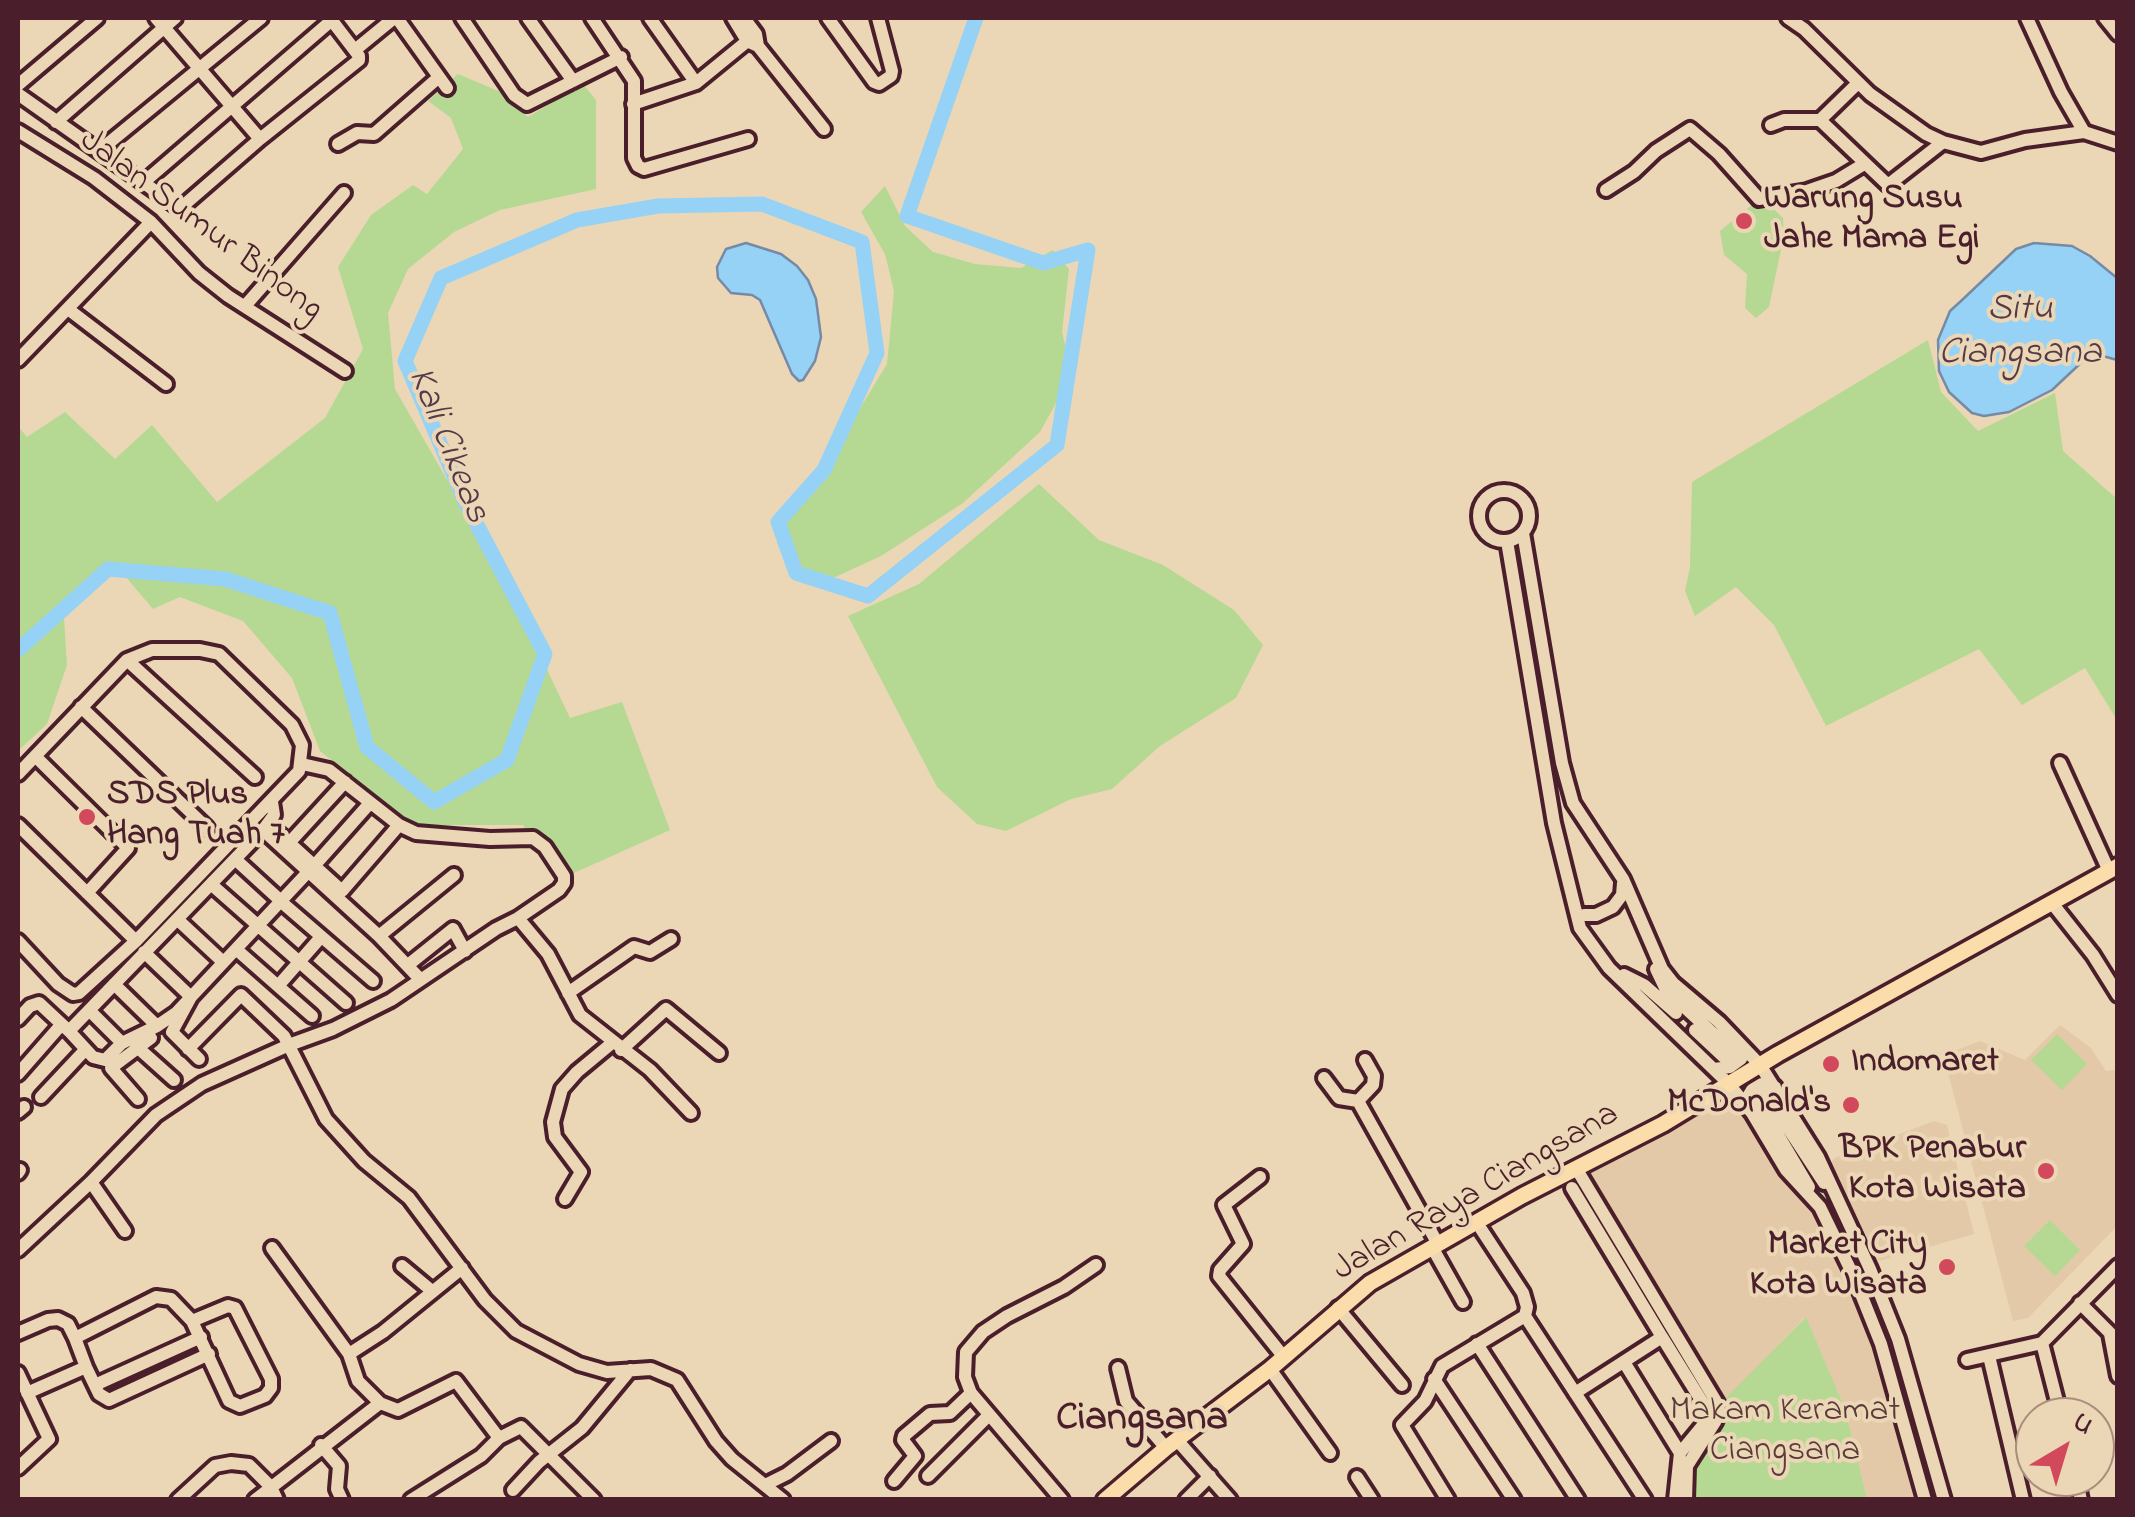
<!DOCTYPE html>
<html>
<head>
<meta charset="utf-8">
<style>
  body { margin:0 }
  #map { position:relative; width:2135px; height:1517px; overflow:hidden; background:#ebd7b5; font-family:"Indie Flower",sans-serif }
  canvas { display:block }
  .frame { position:absolute; inset:0; border:20px solid #4a1f2b; pointer-events:none }
  .north { position:absolute; left:2015px; top:1397px; width:100px; height:100px; box-sizing:border-box; background:#ebd7b5; border:2px solid #ab8d7e; border-radius:50%; rotate:38deg; font-size:28px; font-weight:700; line-height:40px; text-align:center; color:#4a1f2b }
  .north::after { content:''; display:block; margin:auto; width:35px; height:45px; background:#d1495b; clip-path:polygon(50% 0,100% 100%,50% 72%,0 100%) }
</style>
</head>
<body>
<div id="map">
<canvas width="2135" height="1517"></canvas>
<div class="frame"></div>
<div class="north">U</div>
</div>
<script>
const ctx = document.querySelector('canvas').getContext('2d');
ctx.lineJoin = 'round';
function fill(path, color) { ctx.fillStyle = color; ctx.fill(path, 'evenodd'); }
const toPath = rows => new Path2D(rows.map(r => 'M' + r).join(''));
function stroke(path, color, width, dash) { ctx.strokeStyle = color; ctx.lineWidth = width; ctx.lineCap = dash ? 'butt' : 'round'; ctx.setLineDash(dash || []); ctx.stroke(path); }
function drawText(font, color, halo, rows, align = 'center') {
  ctx.font = font + ' "Indie Flower",sans-serif'; ctx.lineWidth = 8; ctx.setLineDash([]); ctx.textBaseline = 'middle'; ctx.strokeStyle = halo; ctx.fillStyle = color; for (const [text, x, y, turn = 0] of rows) {
    ctx.save(); ctx.translate(x, y); ctx.rotate((+turn || 0) * Math.PI / 180); ctx.textAlign = isNaN(turn) ? turn : align; if (halo) ctx.strokeText(text, 0, 0); ctx.fillText(text, 0, 0); ctx.restore();
  }
}
fill(toPath([
  [2060,1025,2091,1048,2106,1071,2114,1070,2117,1073,2117,1226,2028,1318,2013,1321,1946,1065,1947,1054,1980,1041,2025,1060],
  [1730,1102,1739,1105,1783,1177,1814,1211,1831,1241,1865,1322,1893,1408,1917,1499,1867,1499,1845,1409,1805,1317,1724,1402,1584,1173,1698,1110],
  [1934,1121,1947,1125,1974,1234,1879,1261,1830,1163,1835,1158]
]), '#e3c9a7');
fill(toPath([
  [458,74,503,93,528,117,583,84,596,100,596,189,500,210,454,232,408,269,388,313,395,389,505,581,570,718,622,702,670,830,556,881,523,825,413,825,320,751,292,678,243,621,180,597,153,609,113,562,63,601,67,665,47,724,18,751,18,426,27,437,65,412,115,459,152,425,217,502,325,418,363,349,338,267,371,215,413,185,427,194,463,149,451,118,428,101],
  [885,186,905,226,933,252,975,264,1021,268,1053,250,1069,269,1062,332,1072,374,1040,432,963,503,881,556,831,579,788,563,777,543,789,511,837,446,887,364,894,291,885,254,861,212],
  [1759,199,1768,203,1783,218,1784,235,1769,307,1756,318,1745,308,1747,274,1724,255,1720,231],
  [1928,340,1941,392,1978,431,2055,393,2063,451,2117,499,2117,720,2085,668,2022,705,1979,649,1826,726,1774,625,1736,587,1695,616,1685,591,1690,567,1692,482],
  [1039,484,1099,540,1163,565,1234,610,1263,645,1236,698,1160,746,1112,789,1071,799,1006,831,977,824,937,787,848,616,919,584],
  [2057,1034,2087,1064,2062,1090,2031,1060],
  [1812,1176,1835,1205,1869,1278,1893,1342,1939,1499,1930,1499,1904,1399,1862,1282],
  [2050,1220,2080,1250,2055,1276,2024,1246],
  [1806,1317,1845,1409,1867,1499,1677,1499,1715,1409]
]), '#b5d993');
const water = toPath([
  [746,243,781,254,797,266,808,280,816,299,821,337,815,361,803,380,799,381,792,374,760,300,752,295,731,293,718,278,717,267,726,249,746,243],
  [2034,243,2072,246,2090,256,2117,278,2117,360,2103,356,2083,361,2052,390,2009,412,1984,416,1972,413,1949,392,1939,371,1938,340,1950,311,1961,301,2016,249,2034,243]
]);
fill(water, '#95d2f6');
stroke(water, '#778aa5', 2.5);
stroke(toPath([
  [18,650,108,569,225,579,330,613,367,747,434,802,507,760,545,654,466,504,405,361,441,278,577,220,658,206,762,204,862,242,877,353,824,470,778,522,796,573,868,596,1057,445,1088,250,1043,263,907,216,976,18]
]), '#95d2f6', 15);
const minor = toPath([
  [156,18,260,139],
  [397,18,447,88],
  [462,18,514,95,527,104,621,57],
  [528,18,573,81],
  [592,18,634,81,634,158,638,166,644,169,748,139],
  [650,18,696,83],
  [733,18,747,41,758,46,756,34,744,18],
  [828,18,874,82,879,84,891,76,892,71,878,18],
  [1788,18,1804,29,1870,94,1926,134,1943,142,1981,152,2025,140,2084,132],
  [2027,18,2061,92,2084,132,2118,143],
  [2105,18,2118,34],
  [758,46,824,129],
  [355,50,394,18],
  [18,85,97,18],
  [18,94,175,205,184,205,260,139,359,60,359,56,330,18],
  [633,104,696,83,756,34],
  [1820,120,1888,185,1943,142],
  [56,122,175,18],
  [1771,125,1784,120,1820,120,1858,83],
  [18,131,94,178,151,222,199,273,228,296,345,371],
  [338,144,357,133,374,134,439,77],
  [99,151,261,18],
  [143,183,332,20],
  [1606,190,1634,172,1656,151,1690,129,1719,154,1759,199,1807,191,1836,181,1864,164],
  [245,306,344,193],
  [68,309,166,384],
  [18,360,151,222],
  '1479 516a25 25 0 1 1 50 0a25 25 0 1 1-50 0Z',
  [1523,533,1562,763,1573,803,1623,879,1662,969,1673,983,1719,1022,1760,1065,1818,1157,1870,1269,1898,1339,1944,1500],
  [1507,541,1554,823,1580,928,1609,968,1729,1084,1752,1113,1786,1170,1820,1207,1855,1279,1881,1344,1925,1500],
  [127,660,255,777],
  [81,707,207,828],
  [35,756,128,848,87,893],
  [2060,763,2109,871],
  [18,774,127,660,152,650,200,650,219,654,292,725,302,745,299,771,136,941,79,993,73,994,58,984,18,941],
  [18,825,136,941],
  [263,830,379,936,420,979],
  [275,830,342,891,399,825],
  [289,843,345,782],
  [235,859,282,902],
  [314,866,370,803],
  [212,885,346,1003],
  [2052,903,2093,955,2118,995],
  [286,906,373,981],
  [1584,915,1596,915,1613,907,1622,895,1623,883],
  [518,918,548,954,580,1015,650,1070,691,1113],
  [177,919,222,961],
  [379,936,454,875],
  [237,950,312,1016],
  [144,952,191,997,172,1032,199,1059],
  [408,965,453,929,465,951],
  [1656,969,1666,990,1733,1052],
  [1624,975,1644,985,1676,1013],
  [114,984,157,1026],
  [278,986,321,937],
  [568,993,634,947,650,952,671,939],
  [90,1011,122,1043],
  [18,1019,30,1006,39,1003,69,1031,263,830,274,815,272,802],
  [1695,1030,1726,1059],
  [69,1031,93,1057,105,1060,122,1043,157,1026,176,1013,308,872],
  [136,1046,174,1080],
  [188,1049,241,995,284,1036,326,1119,364,1161,409,1198,485,1300,516,1331,579,1364,607,1372,651,1369,677,1380,716,1441,732,1459,783,1500],
  [621,1050,666,1009,719,1053],
  [1365,1060,1374,1076,1373,1085,1358,1101,1438,1244],
  [1714,1069,1730,1067,1741,1059,1744,1048],
  [18,1074,61,1025],
  [1324,1078,1339,1098,1358,1101],
  [1765,1093,1824,1183],
  [41,1097,85,1050],
  [138,1099,111,1068,151,1038],
  [1757,1099,1809,1187],
  [1744,1103,1752,1090,1762,1084,1775,1087],
  [18,1112,24,1107],
  [1576,1168,1717,1403,1719,1413,1715,1422,1687,1466,1686,1500],
  [18,1173,20,1170],
  [1260,1177,1224,1205,1243,1244,1220,1270,1219,1276,1283,1356],
  [91,1182,125,1231],
  [1572,1188,1662,1337],
  [565,1199,581,1172,555,1137,553,1122,562,1089,577,1072,612,1043],
  [1481,1229,1523,1293,1527,1307,1525,1316,1645,1500],
  [1432,1247,1463,1302],
  [272,1248,349,1354,383,1332,462,1268],
  [18,1250,91,1182,156,1115,202,1084,289,1045,333,1029,391,1000,496,929,518,918,559,890,564,883,564,876,545,847,533,838,490,839,416,833,399,825,329,770,302,764],
  [402,1266,432,1291],
  [2080,1303,2118,1341],
  [1338,1308,1402,1385],
  [18,1333,48,1320,58,1319,68,1324,75,1338,156,1297,171,1299,192,1321,229,1401,240,1406,265,1396,271,1388,271,1379,235,1308,228,1306,192,1321],
  [2110,1334,2118,1376],
  [75,1338,86,1367],
  [2042,1343,2061,1417],
  [1477,1344,1578,1500],
  [349,1354,358,1381,380,1403,398,1410,456,1381,499,1438,521,1427,594,1500],
  [1989,1356,2023,1500],
  [1967,1360,2042,1343,2118,1266],
  [1624,1362,1680,1453],
  [1118,1368,1126,1401,1166,1448],
  [1270,1369,1330,1453],
  [18,1373,49,1439,18,1468],
  [1434,1379,1514,1500],
  [95,1385,201,1337],
  [27,1393,86,1367,99,1394,109,1400,209,1354],
  [971,1393,965,1377,966,1352,983,1332,1007,1316,1064,1287,1096,1265],
  [1575,1393,1662,1337,1709,1413,1708,1419,1680,1453,1675,1500],
  [1177,1440,1230,1500],
  [321,1445,339,1466,337,1489,342,1500],
  [928,1476,988,1416],
  [1357,1477,1372,1500],
  [2076,1477,2081,1500],
  [894,1481,915,1456,903,1440,904,1436,930,1414,950,1413,971,1393,1062,1500],
  [767,1484,787,1474,831,1441],
  [513,1490,539,1462,582,1428,630,1370],
  [178,1500,215,1466,231,1463,249,1465,271,1487,277,1500],
  [255,1500,380,1403],
  [411,1500,481,1456,499,1438],
  [1186,1500,1210,1476],
  [1448,1500,1402,1425,1425,1401,1442,1366,1525,1316]
]);
const major = toPath([
  [1105,1500,1166,1448,1270,1369,1370,1283,1522,1196,1663,1124,1778,1054,2118,866]
]);
stroke(minor, '#4a1f2b', 20);
stroke(major, '#4a1f2b', 22);
stroke(minor, '#ebd7b5', 12);
stroke(major, '#faddab', 15);
for (const [x, y, r, color] of [
  [1744,221,10,"#d1495b"],
  [87,817,10,"#d1495b"],
  [1831,1064,10,"#d1495b"],
  [1851,1105,10,"#d1495b"],
  [2046,1171,10,"#d1495b"],
  [1947,1267,10,"#d1495b"]
]) { const dot = new Path2D(); dot.arc(x, y, r, 0, 2 * Math.PI); ctx.fillStyle = color; ctx.fill(dot); stroke(dot, '#ebd7b5', 4); }
drawText('bold 35px', '#4a1f2b', '#ebd7b5', [
  ["Warung Susu",1764,201],
  ["Jahe Mama Egi",1764,241],
  ["SDS Plus",107,797],
  ["Hang Tuah 7",107,837],
  ["Indomaret",1851,1064],
  ["McDonald's",1831,1105,"right"],
  ["BPK Penabur",2026,1151,"right"],
  ["Kota Wisata",2026,1191,"right"],
  ["Market City",1927,1247,"right"],
  ["Kota Wisata",1927,1287,"right"]
], 'left');
drawText('35px', '#4a1f2b', '#ebd7b5', [
  ["Jalan Sumur Binong",200,227,37],
  ["Jalan Raya Ciangsana",1477,1194,-30]
]);
drawText('35px', '#5a3b3b', '#ebd7b5', [
  ["Makam Keramat",1785,1413],
  ["Ciangsana",1785,1453]
]);
drawText('italic 38px', '#553a49', '#ebd7b5', [
  ["Situ",2020,312],
  ["Ciangsana",2020,356],
  ["Kali Cikeas",446,446,68]
]);
drawText('bold 40px', '#4a1f2b', '#ebd7b5', [
  ["Ciangsana",1142,1421]
]);
</script>
</body>
</html>
